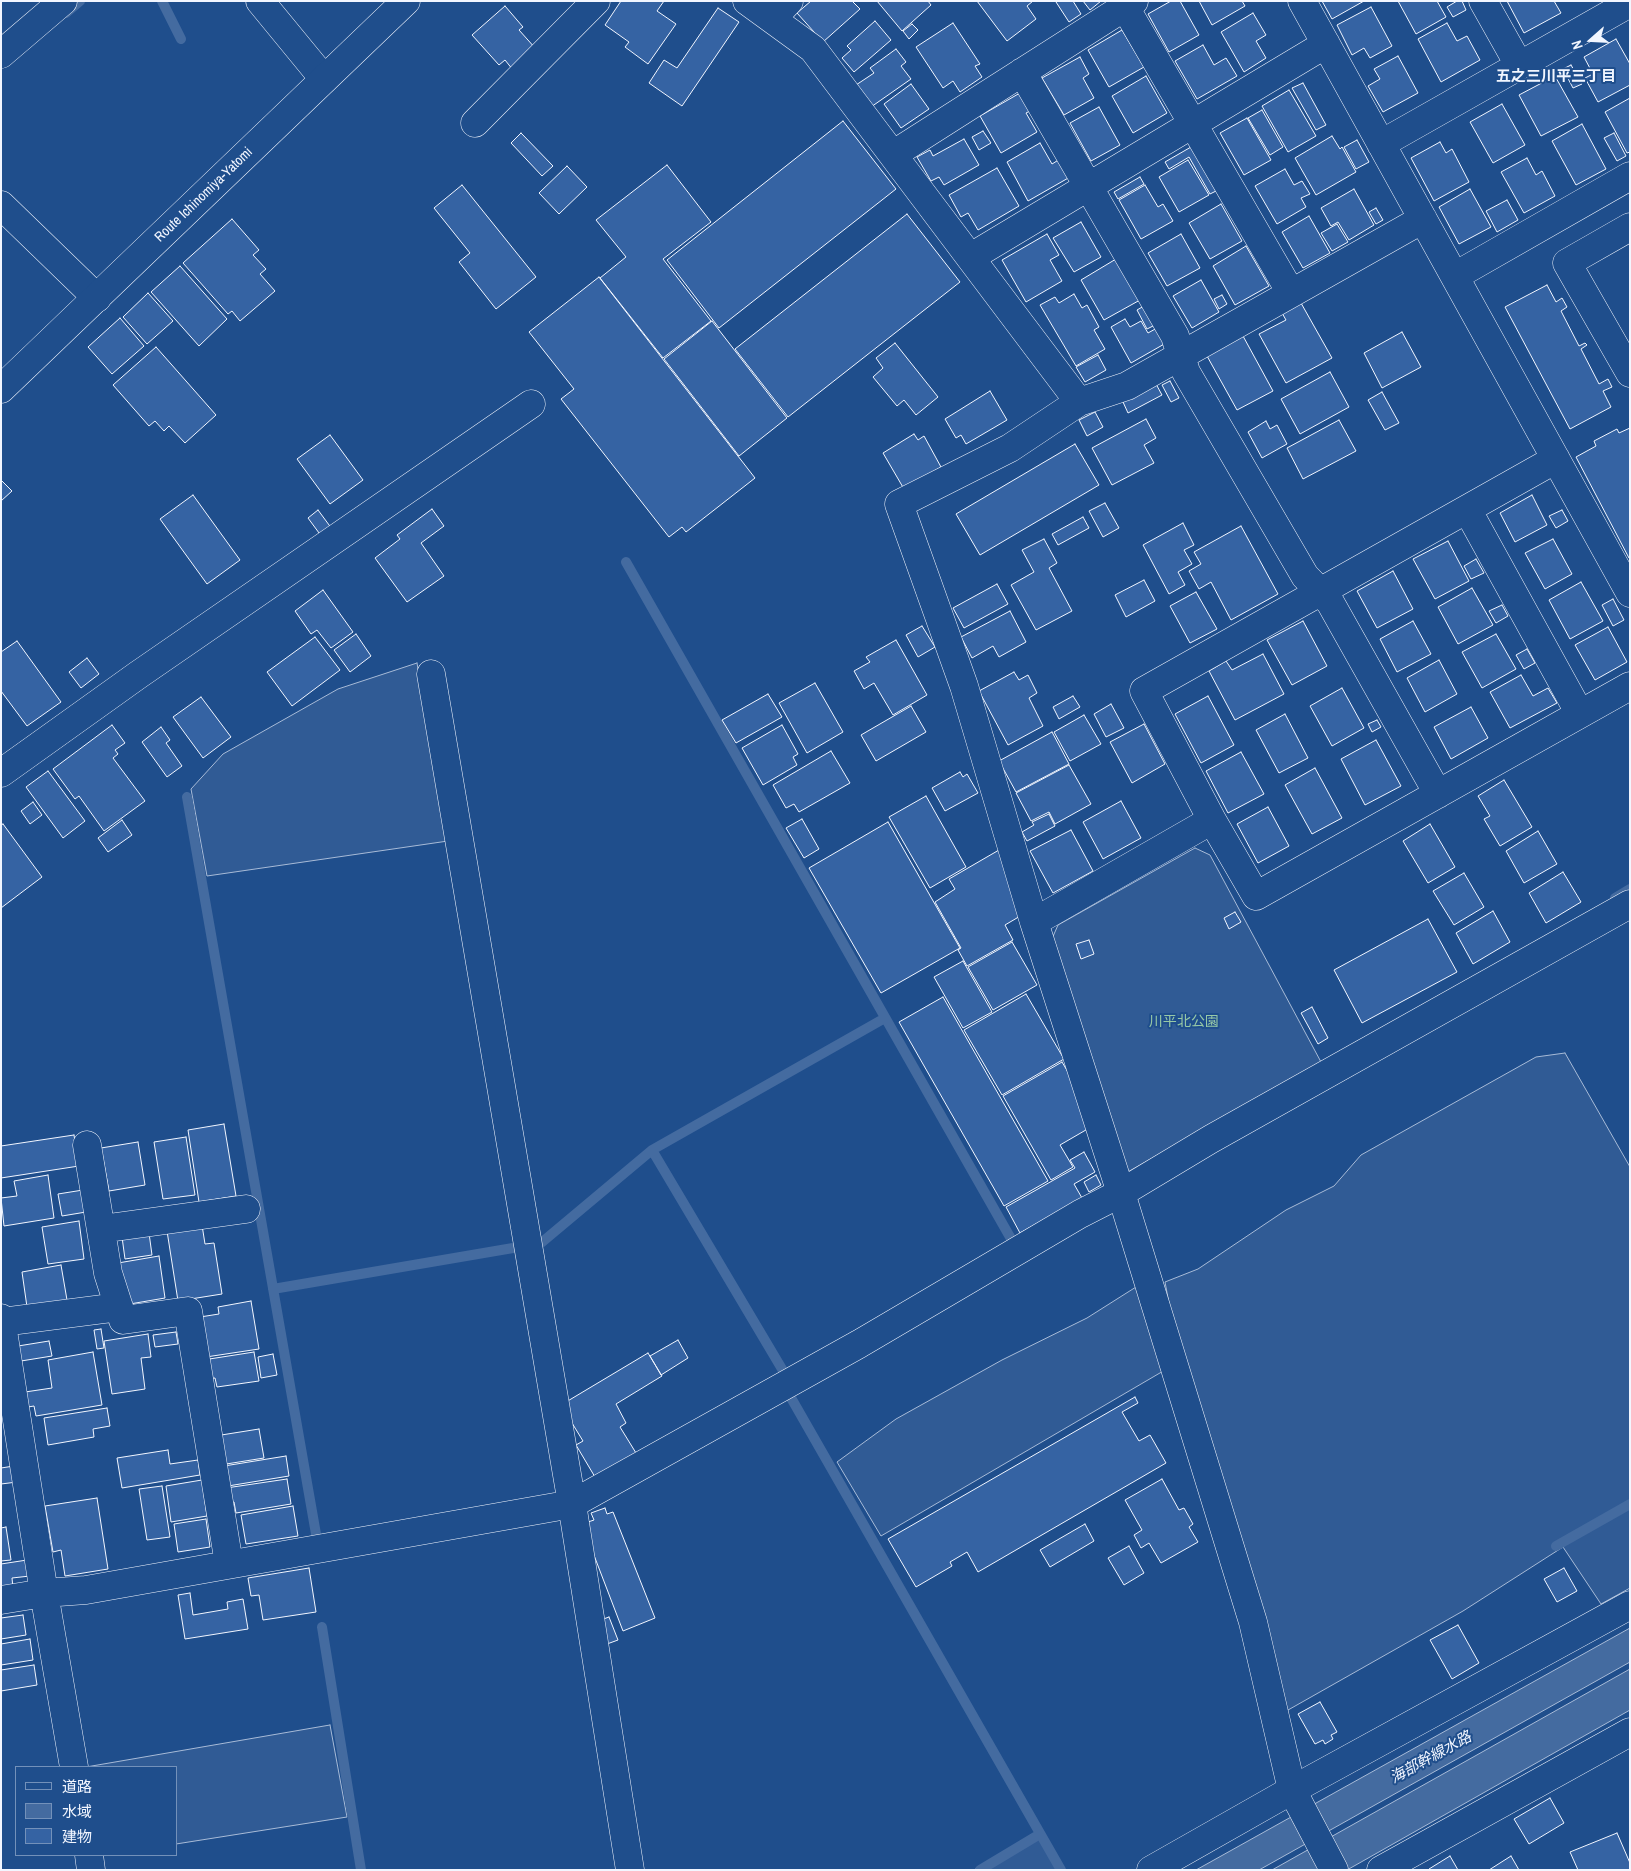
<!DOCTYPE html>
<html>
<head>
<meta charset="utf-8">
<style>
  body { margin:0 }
  #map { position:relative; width:1631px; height:1871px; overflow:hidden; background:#1f4e8c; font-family:"Archivo Narrow","Noto Sans JP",sans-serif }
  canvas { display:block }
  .frame { position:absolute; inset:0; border:2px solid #f2f6ff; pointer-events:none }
  .legend { position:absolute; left:15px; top:1766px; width:162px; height:90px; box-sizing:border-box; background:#1f4e8c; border:1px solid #7391ba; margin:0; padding:6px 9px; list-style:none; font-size:15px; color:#f2f6ff }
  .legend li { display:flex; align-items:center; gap:10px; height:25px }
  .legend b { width:25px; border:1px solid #7391ba }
  .north { position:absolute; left:1566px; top:15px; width:50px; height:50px; -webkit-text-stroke:4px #1f4e8c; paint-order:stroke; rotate:251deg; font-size:14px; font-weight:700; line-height:20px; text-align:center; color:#f2f6ff }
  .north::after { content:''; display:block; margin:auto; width:18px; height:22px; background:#f2f6ff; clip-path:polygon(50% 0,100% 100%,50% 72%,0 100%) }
</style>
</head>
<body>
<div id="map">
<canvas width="1631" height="1871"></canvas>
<div class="frame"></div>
<ul class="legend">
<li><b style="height:6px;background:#1f4e8c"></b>道路</li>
<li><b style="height:14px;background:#446ba0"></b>水域</li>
<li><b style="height:14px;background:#3563a3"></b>建物</li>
</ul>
<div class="north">N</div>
</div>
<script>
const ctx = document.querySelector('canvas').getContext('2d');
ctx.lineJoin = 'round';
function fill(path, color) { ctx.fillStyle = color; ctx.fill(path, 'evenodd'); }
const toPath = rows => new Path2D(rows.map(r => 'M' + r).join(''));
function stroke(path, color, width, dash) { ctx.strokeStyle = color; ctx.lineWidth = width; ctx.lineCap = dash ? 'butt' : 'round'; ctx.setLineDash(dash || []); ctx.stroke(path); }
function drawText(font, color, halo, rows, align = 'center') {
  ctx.font = font + ' "Archivo Narrow","Noto Sans JP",sans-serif'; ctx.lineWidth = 4; ctx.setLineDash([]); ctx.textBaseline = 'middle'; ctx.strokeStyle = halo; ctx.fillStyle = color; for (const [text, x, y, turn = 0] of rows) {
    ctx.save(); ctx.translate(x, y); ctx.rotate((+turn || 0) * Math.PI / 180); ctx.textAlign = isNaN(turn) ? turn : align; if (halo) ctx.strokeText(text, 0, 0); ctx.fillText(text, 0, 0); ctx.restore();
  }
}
const built = toPath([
  [417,663,448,841,207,876,191,789,223,754,338,689,417,663],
  [1195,848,1210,855,1321,1062,1126,1173,1051,941,1058,925,1195,848],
  [1565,1053,1630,1167,1630,1588,1601,1604,1563,1547,1463,1611,1281,1714,1176,1341,1165,1282,1198,1269,1286,1210,1334,1186,1361,1155,1536,1057,1565,1053],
  [1136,1287,1165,1370,881,1536,837,1462,896,1419,1002,1360,1087,1318,1136,1287],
  [330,1725,347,1817,176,1844,176,1767,86,1767,330,1725],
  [1040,1830,1065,1870,974,1870,1040,1830]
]);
fill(built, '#305b95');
stroke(built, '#a8bbd7', 1);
const water = toPath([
  [1630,1628,1630,1662,1259,1870,1196,1870,1630,1628],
  [1630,1669,1630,1710,1347,1870,1272,1870,1630,1669]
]);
fill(water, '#446ba0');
stroke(water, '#a8bbd7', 1);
stroke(toPath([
  [162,1,181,39],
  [66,13,80,1],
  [626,562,1010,1237],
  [187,797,316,1534],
  [1615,898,1630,889],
  [652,1150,782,1369],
  [541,1243,652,1150,885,1018],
  [273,1289,513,1248],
  [790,1396,1061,1870],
  [1556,1546,1630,1504],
  [322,1627,361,1870],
  [980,1870,1040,1834]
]), '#446ba0', 10);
const building = toPath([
  [621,1,664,1,657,11,676,24,648,64,625,47,629,42,605,25,621,1],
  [811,1,852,1,860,9,823,42,797,13,811,1],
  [877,1,928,1,931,5,902,31,877,1],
  [977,1,1033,1,1027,6,1036,19,1007,41,977,1],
  [1058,1,1073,1,1081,14,1069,22,1056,2,1058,1],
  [1083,1,1101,1,1090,10,1083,1],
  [1171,1,1180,1,1199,35,1169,52,1148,14,1171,1],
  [1199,1,1242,1,1245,6,1212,25,1199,1],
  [1322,1,1364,1,1332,19,1322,1],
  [1398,1,1437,1,1446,17,1416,34,1398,1],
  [1457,1,1462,1,1466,10,1453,17,1447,7,1457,1],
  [1507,1,1554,1,1561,13,1524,33,1507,1],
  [505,6,523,27,519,30,536,49,513,70,505,60,499,65,472,35,505,6],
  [1371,7,1392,46,1370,58,1364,48,1352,55,1337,25,1371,7],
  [718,8,739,22,682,106,649,83,664,60,677,68,718,8],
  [1253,13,1266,35,1256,41,1266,58,1244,72,1221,32,1253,13],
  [875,21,891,40,854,72,842,58,851,50,847,46,875,21],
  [953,23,980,64,975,66,982,77,960,92,953,81,943,88,916,47,953,23],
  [1447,23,1457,41,1467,36,1480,60,1441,82,1418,39,1447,23],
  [912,24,918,30,909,39,903,31,912,24],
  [1122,30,1144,67,1109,87,1088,50,1122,30],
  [1616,39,1630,64,1630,85,1598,102,1585,78,1593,74,1584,57,1616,39],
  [1203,45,1214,65,1226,58,1237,76,1197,99,1175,61,1203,45],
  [896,49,906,62,901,66,911,79,871,107,856,85,874,73,870,68,896,49],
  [1398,56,1418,93,1383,112,1368,86,1380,79,1374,69,1398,56],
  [1080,57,1089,74,1083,78,1094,98,1064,115,1042,78,1080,57],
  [1571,65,1582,84,1573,88,1563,69,1571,65],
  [1146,76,1167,113,1133,133,1112,96,1146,76],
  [1555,76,1578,117,1541,136,1519,95,1555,76],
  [1303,83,1326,125,1316,130,1292,88,1303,83],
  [911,84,929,109,901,128,884,104,911,84],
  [1289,90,1316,136,1288,152,1262,106,1289,90],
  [1020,93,1030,111,1026,113,1037,132,1001,153,980,116,1020,93],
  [1630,98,1630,152,1627,153,1605,112,1630,98],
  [1502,104,1525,145,1493,163,1470,122,1502,104],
  [1099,107,1120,145,1091,161,1070,123,1099,107],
  [1262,110,1283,147,1270,155,1248,118,1262,110],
  [1247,118,1271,160,1244,175,1220,133,1247,118],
  [843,121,896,189,719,328,667,260,843,121],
  [1582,124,1606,169,1576,185,1552,141,1582,124],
  [983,131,991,143,979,150,972,137,983,131],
  [521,133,553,166,542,176,511,143,521,133],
  [1614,133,1626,156,1617,161,1604,138,1614,133],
  [1332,136,1340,149,1342,147,1356,172,1316,195,1295,158,1332,136],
  [964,139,979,165,944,185,939,177,931,181,917,157,930,150,933,156,964,139],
  [1357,140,1369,162,1356,169,1344,147,1357,140],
  [1440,142,1446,153,1452,149,1469,182,1434,201,1411,158,1440,142],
  [1040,143,1052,164,1060,159,1070,177,1028,201,1007,162,1040,143],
  [1191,147,1216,191,1210,194,1189,157,1169,169,1165,162,1191,147],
  [1527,158,1536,175,1542,171,1555,196,1524,213,1501,172,1527,158],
  [1188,160,1209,195,1179,212,1159,177,1188,160],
  [667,165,711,222,663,259,711,321,663,358,600,278,626,257,596,220,667,165],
  [567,166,587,187,559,214,539,193,567,166],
  [997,168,1019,206,978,230,968,213,961,217,949,195,997,168],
  [1285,169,1294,185,1302,181,1310,194,1301,198,1306,207,1277,224,1255,186,1285,169],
  [1140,177,1144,184,1118,199,1114,192,1140,177],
  [462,185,536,277,496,309,459,262,470,253,434,208,462,185],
  [1145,185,1158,207,1163,204,1173,221,1141,239,1119,200,1145,185],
  [1354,189,1374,225,1349,240,1338,222,1331,226,1321,208,1354,189],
  [1470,189,1491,227,1459,244,1439,207,1470,189],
  [1507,200,1518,220,1497,232,1486,211,1507,200],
  [1221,204,1242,241,1210,259,1189,223,1221,204],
  [1376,208,1383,220,1376,224,1369,212,1376,208],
  [907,214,960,282,788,417,735,349,907,214],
  [1309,216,1330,253,1303,268,1282,232,1309,216],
  [232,219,259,250,253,255,266,269,260,274,275,291,240,321,232,311,228,314,183,263,232,219],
  [1081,222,1101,257,1074,272,1053,238,1081,222],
  [1337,224,1348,242,1332,251,1321,233,1337,224],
  [1047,234,1059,255,1050,260,1062,281,1026,302,1002,260,1047,234],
  [1181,234,1200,268,1167,286,1148,253,1181,234],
  [1246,246,1269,286,1235,305,1213,266,1246,246],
  [1116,259,1140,300,1104,320,1081,280,1116,259],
  [180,266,227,319,199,346,151,292,180,266],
  [599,277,755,478,686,532,682,527,669,537,561,399,574,389,529,332,599,277],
  [1201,280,1219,312,1192,328,1173,296,1201,280],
  [1547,285,1556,302,1562,298,1567,307,1561,311,1579,346,1585,343,1587,345,1581,349,1599,384,1608,379,1612,387,1603,391,1611,407,1570,429,1505,307,1547,285],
  [148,293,173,321,147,344,123,317,148,293],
  [1074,294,1082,308,1087,305,1099,327,1094,330,1105,349,1076,366,1040,305,1055,297,1059,303,1074,294],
  [1222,295,1227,304,1219,309,1214,299,1222,295],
  [1301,303,1332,358,1286,383,1259,334,1286,320,1282,313,1301,303],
  [1144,306,1155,325,1147,329,1137,310,1144,306],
  [120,318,144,346,112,374,88,347,120,318],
  [1125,319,1130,327,1141,321,1148,333,1157,328,1166,343,1131,363,1111,327,1125,319],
  [712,321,787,418,739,456,664,359,712,321],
  [1402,332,1421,367,1382,388,1364,353,1402,332],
  [1243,336,1273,391,1237,410,1207,356,1243,336],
  [895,343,938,397,916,415,904,400,897,406,873,377,883,368,876,358,895,343],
  [156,347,216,415,185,443,169,426,164,431,155,421,149,426,113,385,156,347],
  [1098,355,1106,370,1085,382,1076,367,1098,355],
  [1330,372,1349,407,1300,434,1281,399,1330,372],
  [1170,381,1179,398,1171,402,1162,385,1170,381],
  [1156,384,1162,395,1128,413,1123,402,1156,384],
  [990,391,1007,420,966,444,961,435,956,438,945,419,990,391],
  [1382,392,1399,423,1385,430,1368,400,1382,392],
  [1095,412,1103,427,1087,436,1079,420,1095,412],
  [1146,419,1156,438,1144,445,1154,463,1112,485,1092,448,1146,419],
  [1339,420,1356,451,1303,479,1287,448,1339,420],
  [1266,421,1270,429,1277,425,1287,444,1262,458,1248,432,1266,421],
  [1630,428,1630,557,1629,558,1576,457,1596,446,1594,441,1617,429,1619,433,1630,428],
  [914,434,918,440,924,436,941,467,904,489,883,453,914,434],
  [330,435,363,480,330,504,297,459,330,435],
  [1075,444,1099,485,980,555,956,514,1075,444],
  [1,480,12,491,1,501,1,480],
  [193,495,240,560,207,584,160,519,193,495],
  [1532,495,1547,525,1515,542,1500,513,1532,495],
  [1105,503,1119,528,1103,537,1089,511,1105,503],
  [432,509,444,526,421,543,444,576,407,602,375,558,400,539,397,535,432,509],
  [318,510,332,529,322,537,308,518,318,510],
  [1562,510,1568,521,1556,528,1549,516,1562,510],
  [1083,517,1089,528,1058,545,1052,534,1083,517],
  [1183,523,1194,545,1184,550,1192,564,1178,572,1185,585,1169,594,1143,545,1183,523],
  [1241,526,1278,594,1231,620,1211,582,1199,589,1189,571,1201,564,1194,552,1241,526],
  [1044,539,1057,563,1049,568,1072,611,1036,630,1011,585,1034,572,1022,550,1044,539],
  [1553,539,1572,574,1545,589,1525,553,1553,539],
  [1448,541,1469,581,1435,599,1413,559,1448,541],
  [1476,559,1484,573,1471,579,1464,566,1476,559],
  [1393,571,1413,609,1377,628,1357,591,1393,571],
  [1144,580,1155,601,1126,617,1115,595,1144,580],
  [1581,582,1603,621,1570,639,1549,600,1581,582],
  [997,584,1008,604,964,628,953,608,997,584],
  [1472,588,1493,625,1458,644,1438,607,1472,588],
  [323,590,353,632,331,648,317,630,311,634,295,611,323,590],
  [1196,592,1217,629,1190,643,1170,606,1196,592],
  [1613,599,1624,620,1613,626,1602,605,1613,599],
  [1502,605,1508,616,1496,623,1489,611,1502,605],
  [1010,611,1026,642,999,657,993,646,972,658,961,637,1010,611],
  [1303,621,1327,666,1292,685,1267,640,1303,621],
  [1413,621,1431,654,1397,672,1380,639,1413,621],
  [922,626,935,647,918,657,906,635,922,626],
  [1608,627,1627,662,1595,680,1575,645,1608,627],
  [356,634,371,656,350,672,334,650,356,634],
  [1496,634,1516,669,1482,688,1462,652,1496,634],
  [315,637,340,670,292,706,267,672,315,637],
  [896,640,927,695,893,715,874,683,864,689,854,671,870,662,866,657,896,640],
  [17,641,61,702,27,726,1,691,1,652,17,641],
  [1527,649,1535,663,1524,669,1516,655,1527,649],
  [1263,654,1284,694,1235,720,1209,671,1226,661,1232,670,1263,654],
  [87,658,99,674,81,688,69,672,87,658],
  [1439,660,1457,694,1425,712,1407,678,1439,660],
  [1014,672,1019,680,1028,675,1037,693,1029,698,1043,726,1008,745,979,691,1014,672],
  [1521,675,1533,696,1548,688,1557,703,1510,728,1490,692,1521,675],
  [815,683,843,732,807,753,779,703,815,683],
  [1342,688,1364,728,1332,746,1310,706,1342,688],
  [768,694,782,717,736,743,722,720,768,694],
  [1073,696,1080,707,1059,719,1053,707,1073,696],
  [1208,696,1234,745,1201,763,1175,714,1208,696],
  [201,697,231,737,203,758,173,717,201,697],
  [1111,704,1124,728,1106,737,1094,714,1111,704],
  [911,706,926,732,876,761,861,735,911,706],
  [1471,707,1488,738,1451,759,1434,727,1471,707],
  [1285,714,1308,758,1279,773,1256,730,1285,714],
  [1084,715,1101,744,1070,761,1054,732,1084,715],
  [1377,720,1381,727,1372,732,1368,724,1377,720],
  [1144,724,1165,764,1132,783,1110,742,1144,724],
  [112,725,125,743,115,750,118,754,113,758,145,801,104,831,79,796,75,799,53,769,112,725],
  [782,725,798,754,793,757,797,765,763,785,742,748,782,725],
  [161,727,170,740,166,743,182,766,167,777,142,742,161,727],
  [1052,732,1069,764,1016,792,999,761,1052,732],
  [1376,740,1401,786,1365,805,1341,759,1376,740],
  [831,751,850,783,799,812,794,804,786,808,773,785,831,751],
  [1241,752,1264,794,1228,813,1206,771,1241,752],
  [1069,765,1091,804,1055,824,1049,812,1031,821,1016,793,1069,765],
  [1315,768,1342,818,1312,834,1285,785,1315,768],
  [48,771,85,821,63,838,26,787,48,771],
  [960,772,963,777,967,774,978,793,945,811,932,788,960,772],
  [1504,780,1532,827,1500,846,1484,819,1490,816,1478,796,1504,780],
  [926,796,966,867,930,888,889,817,926,796],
  [1121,801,1141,838,1103,859,1083,822,1121,801],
  [33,802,42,815,30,824,21,811,33,802],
  [1268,807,1289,846,1258,863,1237,824,1268,807],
  [1049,814,1055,826,1027,841,1022,832,1034,825,1032,822,1049,814],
  [802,819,819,849,804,858,786,828,802,819],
  [122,820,132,835,108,852,98,838,122,820],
  [888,822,960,948,881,993,809,868,888,822],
  [3,824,42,877,1,908,1,825,3,824],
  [1430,824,1455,867,1428,883,1403,841,1430,824],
  [1071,830,1093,871,1053,893,1030,851,1071,830],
  [1538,831,1557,864,1524,883,1506,851,1538,831],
  [999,850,1022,915,1005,925,1013,940,967,966,958,950,961,948,935,902,955,889,949,879,999,850],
  [1563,872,1581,902,1546,923,1529,893,1563,872],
  [1464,873,1484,907,1454,925,1433,891,1464,873],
  [1493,911,1510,942,1473,964,1456,933,1493,911],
  [1235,912,1241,922,1229,929,1224,918,1235,912],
  [1428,919,1457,972,1362,1023,1334,970,1428,919],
  [1089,940,1094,954,1081,959,1076,944,1089,940],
  [1012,942,1037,985,993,1010,968,967,1012,942],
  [963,961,992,1012,963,1028,934,977,963,961],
  [1026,994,1064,1059,1002,1095,964,1030,1026,994],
  [943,997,1048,1181,1004,1206,899,1022,943,997],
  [1312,1007,1328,1038,1318,1044,1301,1013,1312,1007],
  [1062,1062,1081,1094,1091,1127,1060,1145,1073,1167,1051,1180,1003,1096,1062,1062],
  [224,1124,236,1196,199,1202,188,1130,224,1124],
  [74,1135,79,1166,1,1178,1,1146,74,1135],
  [186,1137,195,1195,163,1199,154,1142,186,1137],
  [138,1142,145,1185,109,1191,101,1148,138,1142],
  [1084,1152,1095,1172,1074,1184,1082,1198,1020,1233,1006,1207,1075,1168,1070,1160,1084,1152],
  [48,1175,54,1218,4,1226,1,1198,17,1196,14,1181,48,1175],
  [1096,1175,1101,1185,1089,1192,1084,1182,1096,1175],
  [83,1190,86,1212,62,1216,58,1194,83,1190],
  [79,1221,84,1259,48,1264,42,1227,79,1221],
  [202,1225,205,1244,214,1243,222,1294,178,1301,167,1231,202,1225],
  [149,1233,152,1255,125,1259,122,1237,149,1233],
  [159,1256,165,1298,124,1305,118,1263,159,1256],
  [61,1265,67,1300,27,1307,22,1272,61,1265],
  [251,1301,259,1349,206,1357,200,1317,219,1314,218,1307,251,1301],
  [101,1329,104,1348,97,1349,94,1330,101,1329],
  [176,1332,178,1344,155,1347,153,1335,176,1332],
  [148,1334,151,1357,141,1358,145,1389,112,1394,104,1341,148,1334],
  [678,1340,688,1358,661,1375,650,1356,678,1340],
  [49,1341,52,1356,21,1361,18,1346,49,1341],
  [93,1352,102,1405,36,1416,34,1406,28,1407,25,1392,52,1388,48,1360,93,1352],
  [254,1352,259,1381,217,1387,215,1378,206,1379,203,1360,254,1352],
  [648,1353,662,1376,616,1404,626,1423,620,1427,636,1453,595,1477,576,1445,583,1441,561,1405,648,1353],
  [273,1354,277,1375,261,1378,258,1357,273,1354],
  [1135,1397,1138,1403,1122,1412,1139,1441,1150,1435,1166,1463,978,1572,967,1552,950,1562,952,1566,916,1587,888,1539,1135,1397],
  [107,1408,110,1426,93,1429,94,1437,48,1445,44,1418,107,1408],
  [259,1429,264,1458,220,1465,215,1436,259,1429],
  [168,1450,170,1464,198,1460,200,1475,122,1488,117,1458,168,1450],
  [286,1456,289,1476,228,1486,224,1466,286,1456],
  [14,1466,17,1482,1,1484,1,1468,14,1466],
  [287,1479,291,1504,236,1513,234,1502,229,1503,226,1488,287,1479],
  [1162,1479,1179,1510,1184,1508,1193,1524,1189,1527,1198,1542,1161,1563,1149,1543,1141,1548,1134,1535,1142,1530,1125,1500,1162,1479],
  [202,1480,207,1516,171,1522,166,1486,202,1480],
  [162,1486,170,1537,147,1540,139,1489,162,1486],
  [97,1498,108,1569,65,1576,61,1550,53,1552,45,1506,97,1498],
  [293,1506,298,1536,246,1544,241,1515,293,1506],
  [605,1508,607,1514,613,1512,655,1618,623,1631,582,1524,594,1520,591,1513,605,1508],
  [206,1519,210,1547,178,1552,174,1524,206,1519],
  [1085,1524,1094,1541,1050,1567,1040,1550,1085,1524],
  [6,1527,11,1560,1,1561,1,1528,6,1527],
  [1129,1546,1144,1573,1124,1585,1108,1558,1129,1546],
  [27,1560,30,1576,12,1578,13,1588,1,1590,1,1564,27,1560],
  [309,1568,316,1612,263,1620,259,1595,251,1596,248,1578,309,1568],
  [1564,1568,1577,1591,1557,1602,1544,1579,1564,1568],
  [190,1593,193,1615,228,1609,227,1602,243,1599,248,1629,185,1639,178,1595,190,1593],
  [23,1615,26,1635,1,1639,1,1618,23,1615],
  [609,1617,618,1640,607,1644,598,1621,609,1617],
  [1458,1625,1479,1663,1452,1679,1430,1640,1458,1625],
  [30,1639,33,1660,1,1665,1,1644,30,1639],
  [34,1665,37,1685,1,1691,1,1670,34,1665],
  [1320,1702,1337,1732,1331,1735,1333,1739,1325,1744,1323,1740,1315,1744,1298,1714,1320,1702],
  [1550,1798,1564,1823,1529,1844,1514,1819,1550,1798],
  [1617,1833,1630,1863,1630,1870,1578,1870,1570,1852,1617,1833],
  [1450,1856,1458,1870,1428,1870,1429,1869,1450,1856],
  [1511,1856,1519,1870,1489,1870,1511,1856]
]);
fill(building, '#3563a3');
stroke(building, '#f2f6ff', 1);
const minor = toPath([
  [260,1,324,79],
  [747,1,813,49,1079,402,1010,448,899,504,964,686,1034,922,1121,1193,1253,1622,1292,1790,1334,1870],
  [1302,1,1630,593],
  [1483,1,1519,65],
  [1125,7,1291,293],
  [772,19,789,1],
  [1,54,63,1],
  [1022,72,1175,336,1186,372,1305,576,1330,602,1438,794],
  [475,123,596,1],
  [1381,144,1630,3],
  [894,154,1134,1],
  [1,205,97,298],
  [1630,227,1567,263,1630,373],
  [971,257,1326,44],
  [1455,276,1630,176],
  [1079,402,1127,386,1423,219],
  [1467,509,1580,714],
  [431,674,572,1504,630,1870],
  [1,773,138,675,531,404],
  [1212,820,1144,691,1556,459],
  [1034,922,1212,820,1256,896,1630,686],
  [87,1145,108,1273,123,1320,188,1311,229,1564],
  [101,1229,246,1209],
  [1,1318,44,1593,74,1767],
  [2,1322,119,1307],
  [1,1600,44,1593,86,1590,572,1504,859,1344,1080,1214,1121,1193,1211,1139,1630,904],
  [89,1855,91,1870],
  [1151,1870,1292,1790,1630,1605],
  [1381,1870,1630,1732]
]);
const major = toPath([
  [1,389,406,1]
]);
stroke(minor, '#f2f6ff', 29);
stroke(major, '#f2f6ff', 29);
stroke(minor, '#1f4e8c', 28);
stroke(major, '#1f4e8c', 28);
drawText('14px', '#f2f6ff', '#1f4e8c', [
  ["Route Ichinomiya-Yatomi",204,195,-44]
]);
drawText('14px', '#97c8a6', '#1f4e8c', [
  ["川平北公園",1184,1022]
]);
drawText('bold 15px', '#f2f6ff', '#1f4e8c', [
  ["五之三川平三丁目",1556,77]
]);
drawText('italic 15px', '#f2f6ff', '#1f4e8c', [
  ["海部幹線水路",1431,1758,-29]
]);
</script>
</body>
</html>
